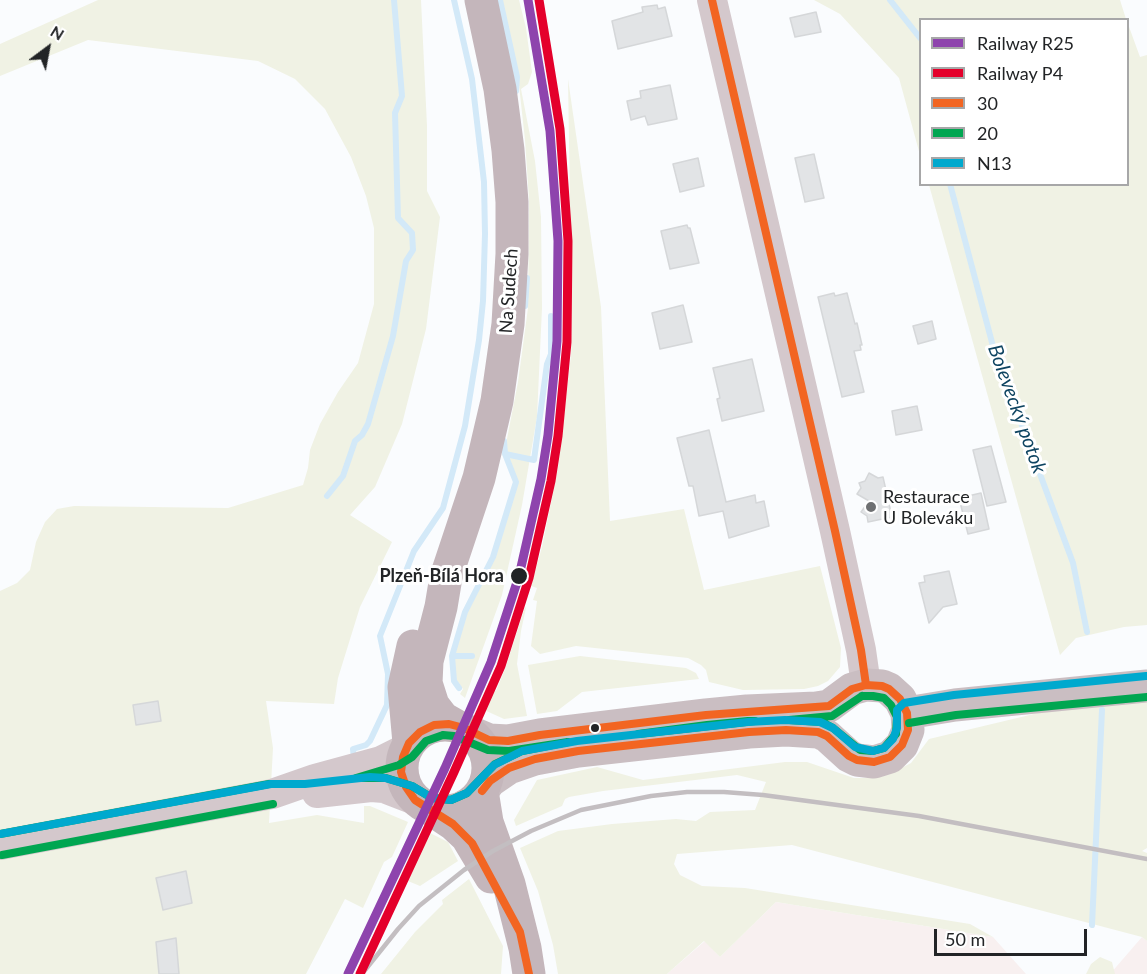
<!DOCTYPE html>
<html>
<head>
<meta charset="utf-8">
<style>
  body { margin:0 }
  #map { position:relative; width:1147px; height:974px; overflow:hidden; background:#fafcfe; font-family:Lato,sans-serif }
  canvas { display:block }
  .legend { position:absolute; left:919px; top:18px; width:210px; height:168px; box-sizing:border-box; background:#fff; border:2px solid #a7a7a8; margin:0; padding:8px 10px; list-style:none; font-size:18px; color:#222426 }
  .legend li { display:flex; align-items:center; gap:12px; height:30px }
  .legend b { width:30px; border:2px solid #a7a7a8 }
  .north { position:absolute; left:18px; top:18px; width:60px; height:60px; -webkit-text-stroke:4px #fff; paint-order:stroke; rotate:32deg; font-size:16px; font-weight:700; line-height:24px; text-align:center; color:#222426 }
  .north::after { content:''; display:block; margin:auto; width:21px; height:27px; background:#222426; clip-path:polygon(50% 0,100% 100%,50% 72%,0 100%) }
  .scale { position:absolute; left:934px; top:929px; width:153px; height:27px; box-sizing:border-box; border:3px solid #222426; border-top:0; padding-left:8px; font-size:18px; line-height:21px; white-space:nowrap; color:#222426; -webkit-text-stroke:4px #fff; paint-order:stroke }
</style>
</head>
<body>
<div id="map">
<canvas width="1147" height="974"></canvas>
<ul class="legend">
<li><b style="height:8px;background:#8e44ad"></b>Railway R25</li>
<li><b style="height:8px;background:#e4002b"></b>Railway P4</li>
<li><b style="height:8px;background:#f26522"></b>30</li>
<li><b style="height:8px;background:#00a651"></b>20</li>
<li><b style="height:8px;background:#00a9ce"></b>N13</li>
</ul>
<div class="north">N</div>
<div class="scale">50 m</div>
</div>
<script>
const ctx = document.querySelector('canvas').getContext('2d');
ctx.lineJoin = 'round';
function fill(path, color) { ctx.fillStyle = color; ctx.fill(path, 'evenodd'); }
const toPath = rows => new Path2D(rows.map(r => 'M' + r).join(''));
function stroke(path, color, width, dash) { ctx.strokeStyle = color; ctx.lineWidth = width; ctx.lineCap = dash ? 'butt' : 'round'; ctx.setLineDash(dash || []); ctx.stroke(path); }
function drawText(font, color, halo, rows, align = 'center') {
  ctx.font = font + ' Lato,sans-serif'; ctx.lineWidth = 6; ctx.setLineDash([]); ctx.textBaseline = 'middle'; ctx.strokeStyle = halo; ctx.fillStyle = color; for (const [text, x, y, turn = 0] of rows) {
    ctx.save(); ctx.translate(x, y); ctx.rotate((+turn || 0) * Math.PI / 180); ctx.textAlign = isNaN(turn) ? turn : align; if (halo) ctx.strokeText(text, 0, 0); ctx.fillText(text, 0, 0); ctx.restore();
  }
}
fill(toPath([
  [776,902,993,937,1026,974,667,974,705,941,720,957],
  [1142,937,1147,941,1147,974,1110,974]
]), '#f8f0f0');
fill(toPath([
  [98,0,421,0,427,126,427,191,440,217,426,329,402,424,375,487,350,515,392,542,360,607,338,678,334,704,266,701,273,748,269,823,317,815,364,823,364,806,370,806,408,822,392,857,384,862,363,908,345,899,306,974,0,974,0,591,17,583,30,570,36,542,45,522,57,509,74,506,228,508,303,485,308,468,310,450,320,424,338,392,358,363,374,304,374,228,366,196,351,157,325,109,295,79,258,61,88,40,0,76,0,44],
  [498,0,519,0,526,28,532,72,528,84,521,89,535,161,541,217,542,308,537,417,522,505,502,595,465,698,460,694,463,689,456,680,455,674,454,657,457,644,467,612,495,558,518,482,505,449,518,382,528,308,529,200,525,140,519,85,515,79],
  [814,0,1120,0,1126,19,920,20,920,155,899,78,840,14],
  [1128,24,1140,57,1147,55,1147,625,1124,627,1076,638,1060,655,929,185,1128,184],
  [568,79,601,307,610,521,684,509,704,590,820,566,841,648,840,667,828,681,818,686,804,689,743,690,709,682,706,670,701,665,688,658,576,646,540,654,531,646,537,601,533,600,537,588,531,586,542,547,558,468,571,355,572,327],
  [525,607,526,608,521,631,517,664,527,716,504,719,482,709,492,689,496,691,505,669],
  [580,656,686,668,696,673,699,679,582,692,557,711,537,714,528,665],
  [1147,699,1147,848,1142,851,1147,853,1147,941,1142,937,792,845,677,854,674,864,680,875,702,886,745,888,970,924,993,937,776,902,720,957,704,941,667,974,558,974,553,945,538,891,520,848,558,831,612,824,676,819,696,821,710,812,755,810,766,782,737,775,603,791,569,797,565,799,562,806,516,826,514,820,537,780,597,767,643,780,785,762,807,762,854,778,875,778,890,774,911,763,929,739,1080,703],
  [428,832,448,842,458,861,420,886,408,881],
  [469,879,503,946,501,974,381,974,415,932,443,904,442,900],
  [1100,957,1112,962,1115,974,1086,974,1091,964]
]), '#f0f2e4');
stroke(toPath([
  [500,0,517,77,516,91],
  [890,0,920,38],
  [950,184,994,350,1073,563,1087,632],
  [525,306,527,278],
  [505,454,534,460,547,364,551,354,551,316],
  [327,496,343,476,355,441,362,435,368,424,393,336,406,261,413,250,412,233,398,218,395,113,402,96,394,0],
  [452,656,472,656],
  [459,688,454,681,452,656,465,612,493,557,516,482,505,454,504,441],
  [354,759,353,749,366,745,370,741,387,705,388,674,380,636,414,551,443,508,465,426,479,340,483,301,485,234,484,182,472,79,454,0],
  [1092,925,1102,710]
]), '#d3e9f8', 6);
const building = toPath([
  [657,5,658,9,665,7,672,36,618,49,612,21,643,12,642,7,657,5],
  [816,12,821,32,795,37,790,18,816,12],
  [670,85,677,119,648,125,645,116,631,120,627,101,641,98,640,91,670,85],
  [814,154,824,198,805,202,795,158,814,154],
  [698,158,704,186,680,192,673,164,698,158],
  [687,225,688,228,690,228,699,263,670,269,661,231,687,225],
  [834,293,835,296,847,293,855,324,857,323,862,345,860,345,861,350,854,351,864,392,842,397,818,297,834,293],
  [683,305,692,342,660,349,652,313,683,305],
  [932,321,936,339,918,344,913,326,932,321],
  [752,359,764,411,722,421,717,399,720,398,713,368,752,359],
  [917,406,922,430,896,435,892,411,917,406],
  [709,430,726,502,755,495,756,503,764,501,769,526,729,538,723,511,699,516,693,486,689,486,677,438,709,430],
  [991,446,1006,502,987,506,973,450,991,446],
  [869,473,878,478,883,477,892,517,868,522,867,516,861,512,869,501,857,494,861,488,859,483,865,481,869,473],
  [981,493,989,529,968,534,959,498,981,493],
  [949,571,957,604,943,607,929,623,919,583,925,582,924,576,949,571],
  [158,701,161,721,136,725,133,705,158,701],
  [186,871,192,903,163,910,156,878,186,871],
  [176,938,179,974,159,974,156,942,176,938]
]);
fill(building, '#e2e4e6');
stroke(building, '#d5d7d9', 1.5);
stroke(toPath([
  [712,0,835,531,861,650,866,685],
  [317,793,371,787,384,788,415,800],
  [0,845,272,794,315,779,381,761,405,749]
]), '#d4c8cc', 30);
stroke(toPath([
  [907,713,955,705,1147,686],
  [470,732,489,740,508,741,540,735,706,715,747,711,816,708,829,706,852,689,866,685,882,686,889,689,900,699,907,713,908,730,902,745,890,757,874,762,857,760,849,756,827,736,818,732,786,730,749,732,578,751,535,759,509,768,490,781,482,791]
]), '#cabec2', 33);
stroke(toPath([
  '402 768a43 43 0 1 1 86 0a43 43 0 1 1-86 0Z',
  [457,726,443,718,433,705,426,683,427,661,441,607,446,577,479,478,497,401,508,324,512,254,512,202,508,150,500,89,481,0],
  [409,743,404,687,413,646],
  [482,791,487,822,509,884,525,948,529,974],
  [429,808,453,824,467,837,491,877]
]), '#c4b6bb', 33);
stroke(toPath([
  [362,974,398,929,419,906,464,870,493,851,531,831,581,810,651,796,687,792,724,792,763,795,919,816,1147,859]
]), '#c3bec1', 4.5);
stroke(toPath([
  [712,0,835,531,861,650,866,685],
  [482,791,490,781,509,768,535,759,578,751,749,732,786,730,818,732,827,736,849,756,857,760,874,762,890,757,902,745,908,730,907,713,900,699,889,689,882,686,866,685,852,689,829,706,706,715,540,735,508,741,489,740,464,728,449,724,434,725,420,732,409,743,403,757,401,772,406,787,415,800,453,824,472,843,520,932,529,974]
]), '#f26522', 8);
stroke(toPath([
  [862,696,873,696,884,698,891,705,897,717,896,734,884,748,873,751,860,750,833,728,822,722,789,720,832,716,862,696],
  [748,721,755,721,638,734,707,725,748,721],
  [909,723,956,715,1147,697],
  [443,735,454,736,488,750,509,751,568,742,522,751,495,764,467,793,451,800,432,798,412,786,386,778,356,778,399,765,412,757,426,741,443,735],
  [0,834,269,784],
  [2,855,273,804]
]), '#00a651', 8);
stroke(toPath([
  [0,834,271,784,305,784,370,777,385,778,412,786,432,798,451,800,467,793,494,765,522,751,577,741,748,722,785,720,820,722,833,728,855,747,873,751,884,748,893,739,897,728,897,710,904,703,954,695,1146,676]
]), '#00a9ce', 8);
stroke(toPath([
  [348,974,445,768,491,662,519,576,541,479,548,435,557,341,558,241,550,131,528,0]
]), '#8e44ad', 9);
stroke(toPath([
  [360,974,454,772,501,666,529,578,551,481,558,436,567,342,568,241,560,129,539,0]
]), '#e4002b', 9);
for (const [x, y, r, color] of [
  [871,507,6,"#6e7072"],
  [519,576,9,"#222426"],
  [595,728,5,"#222426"]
]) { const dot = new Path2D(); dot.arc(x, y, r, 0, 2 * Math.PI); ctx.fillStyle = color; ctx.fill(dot); stroke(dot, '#fff', 2); }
drawText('18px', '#222426', '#fff', [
  ["Na Sudech",509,291,-86]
]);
drawText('18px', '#222426', '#fff', [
  ["Restaurace",883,497],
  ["U Boleváku",883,518]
], 'left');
drawText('bold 18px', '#222426', '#fff', [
  ["Plzeň-Bílá Hora",504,576]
], 'right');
drawText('italic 20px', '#0e4461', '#fff', [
  ["Bolevecký potok",1017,409,70]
]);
</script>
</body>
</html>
